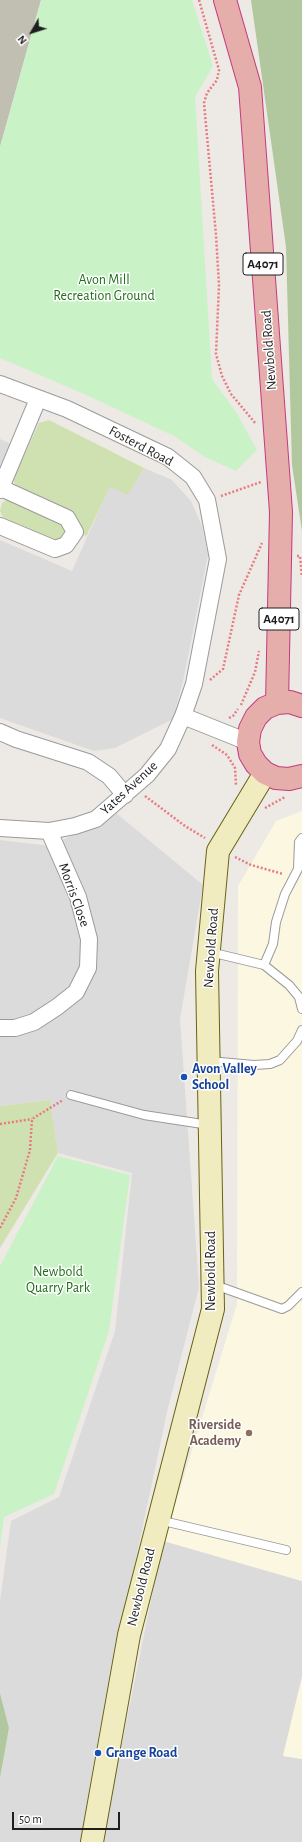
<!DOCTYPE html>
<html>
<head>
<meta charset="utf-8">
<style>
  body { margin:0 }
  #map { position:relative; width:302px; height:1842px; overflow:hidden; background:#ede9e5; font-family:"Alegreya Sans",sans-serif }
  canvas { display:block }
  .north { position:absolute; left:12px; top:12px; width:40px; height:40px; -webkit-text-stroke:3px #fff; paint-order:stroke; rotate:231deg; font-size:11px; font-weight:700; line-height:16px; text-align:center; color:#1e1e1e }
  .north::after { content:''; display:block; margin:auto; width:14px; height:18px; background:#1e1e1e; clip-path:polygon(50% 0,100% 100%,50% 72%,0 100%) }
  .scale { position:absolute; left:12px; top:1812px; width:108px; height:18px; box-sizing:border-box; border:2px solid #1e1e1e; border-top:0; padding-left:5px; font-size:12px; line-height:14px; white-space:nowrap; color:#1e1e1e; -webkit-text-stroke:3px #fff; paint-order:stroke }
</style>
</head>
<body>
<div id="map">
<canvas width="302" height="1842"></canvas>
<div class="north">N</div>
<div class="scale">50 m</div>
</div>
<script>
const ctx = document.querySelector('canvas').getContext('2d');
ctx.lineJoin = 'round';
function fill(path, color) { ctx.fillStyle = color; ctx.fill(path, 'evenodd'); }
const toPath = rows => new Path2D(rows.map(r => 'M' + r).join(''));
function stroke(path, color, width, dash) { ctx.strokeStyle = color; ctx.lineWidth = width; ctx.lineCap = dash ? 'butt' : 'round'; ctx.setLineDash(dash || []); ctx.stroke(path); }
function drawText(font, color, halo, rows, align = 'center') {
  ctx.font = font + ' "Alegreya Sans",sans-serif'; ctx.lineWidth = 3; ctx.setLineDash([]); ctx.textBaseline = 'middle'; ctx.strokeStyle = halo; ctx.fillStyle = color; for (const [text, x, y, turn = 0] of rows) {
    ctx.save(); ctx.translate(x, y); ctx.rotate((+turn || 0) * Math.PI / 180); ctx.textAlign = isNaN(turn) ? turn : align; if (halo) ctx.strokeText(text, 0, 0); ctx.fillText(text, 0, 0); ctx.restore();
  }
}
fill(toPath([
  [0,439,11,444,0,469],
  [144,468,172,480,191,501,202,526,208,555,184,677,173,719,115,748,94,751,0,718,0,540,72,571,110,486,128,494],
  [116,813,203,885,180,1019,199,1287,167,1412,99,1733,81,1842,0,1842,0,1778,9,1728,0,1693,0,1601,11,1521,59,1497,115,1331,132,1173,58,1153,50,1100,0,1106,0,840,51,846],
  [163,1541,302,1581,302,1677,283,1756,302,1759,302,1842,102,1842]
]), '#dcdbdb');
fill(toPath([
  [302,811,302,1581,164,1541,237,1304,238,886,276,821],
  [302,1677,302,1759,283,1756]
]), '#fbf7e1');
fill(toPath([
  [0,0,41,0,0,147]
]), '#c1bfb2');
fill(toPath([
  [49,420,144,468,128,495,110,487,86,537,69,512,17,489,13,479,39,423],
  [8,499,64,524,68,532,66,537,56,542,3,518,0,511,2,503],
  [50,1100,58,1153,0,1248,0,1106]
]), '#d0e1b1');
fill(toPath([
  [251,0,302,0,302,531,292,465,286,247],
  [0,1693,9,1728,0,1778]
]), '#b1c89f');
fill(toPath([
  [41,0,192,0,213,66,195,97,212,379,236,412,257,450,236,471,205,457,174,436,84,394,0,358,0,147],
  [58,1156,130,1175,109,1331,54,1494,4,1517,0,1547,0,1266]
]), '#caf2c7');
const service = toPath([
  [210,952,264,965,289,985,299,997,302,1009],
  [264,965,273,944,276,922,285,894,298,869,299,842,302,838],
  [209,1061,254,1065,270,1064,280,1060,297,1041,302,1030],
  [71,1095,144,1115,209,1125],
  [215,1285,282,1309,288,1306,302,1292],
  [159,1520,286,1550]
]);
const minor = toPath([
  [0,384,67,409,168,457,193,477,207,500,218,559,194,684,183,716,168,749,147,775,96,819,75,826,49,831,0,828],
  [0,490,38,399],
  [0,526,55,549,66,545,75,532,67,518,1,488],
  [183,716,248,742],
  [0,732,16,739,88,762,109,776,125,795],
  [0,1028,15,1028,34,1022,57,1007,76,992,88,968,89,939,78,897,49,831]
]);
const secondary = toPath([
  [92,1842,129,1635,213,1309,207,971,218,851,265,773]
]);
const trunk = toPath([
  [225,0,250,87,281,512,277,703],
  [302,706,290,702,277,703,265,708,256,717,250,729,248,742,250,754,256,764,265,773,276,778,289,779,302,776]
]);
stroke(service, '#9b9b9b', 10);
stroke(minor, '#9b9b9b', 18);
stroke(secondary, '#676312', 24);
stroke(trunk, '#c43a7e', 24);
stroke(toPath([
  [199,0,219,70,217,80,207,93,204,103,216,235,219,285,216,354,222,376,231,394,256,424],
  [221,496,261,482],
  [297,556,300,556,302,577],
  [210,680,223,669,239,595,262,543],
  [241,705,255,672,259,651],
  [229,718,233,716,238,709],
  [212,745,227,755,235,768,236,785],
  [145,796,185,826,205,838],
  [265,808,285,797],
  [235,857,251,865,283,874],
  [0,1124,32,1119],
  [0,1228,16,1198,30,1150,32,1119,63,1100]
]), '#e87b81', 2.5, [2, 2]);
stroke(service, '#fff', 8);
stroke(minor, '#fff', 16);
stroke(secondary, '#f1ecbf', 22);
stroke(trunk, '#e6aeaa', 22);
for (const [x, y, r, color] of [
  [184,1077,4,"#1a4fb4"],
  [249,1433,4,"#8d6e63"],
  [98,1753,4,"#1a4fb4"]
]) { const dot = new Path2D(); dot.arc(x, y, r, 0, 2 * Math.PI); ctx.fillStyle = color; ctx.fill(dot); stroke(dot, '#fff', 1.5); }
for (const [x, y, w] of [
  [263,264,40],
  [279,619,40]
]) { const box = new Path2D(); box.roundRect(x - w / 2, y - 11, w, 22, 3); ctx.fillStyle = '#fff'; ctx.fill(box); stroke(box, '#1e1e1e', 1); }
drawText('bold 13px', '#1e1e1e', null, [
  ["A4071",263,264],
  ["A4071",279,619]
]);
drawText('14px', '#1f6e19', '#fff', [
  ["Avon Mill",104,280],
  ["Recreation Ground",104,296],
  ["Newbold",58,1272],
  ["Quarry Park",58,1288]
]);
drawText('14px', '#1e1e1e', '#fff', [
  ["Newbold Road",269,350,-94],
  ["Fosterd Road",141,446,28],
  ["Yates Avenue",129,788,-43],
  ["Morris Close",74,895,70],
  ["Newbold Road",211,948,-86],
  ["Newbold Road",211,1271,-90],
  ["Newbold Road",141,1587,-76]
]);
drawText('bold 14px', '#164399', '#fff', [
  ["Avon Valley",192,1069],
  ["School",192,1085],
  ["Grange Road",106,1753]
], 'left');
drawText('bold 14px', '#785e54', '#fff', [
  ["Riverside",241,1425],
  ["Academy",241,1441]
], 'right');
</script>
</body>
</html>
